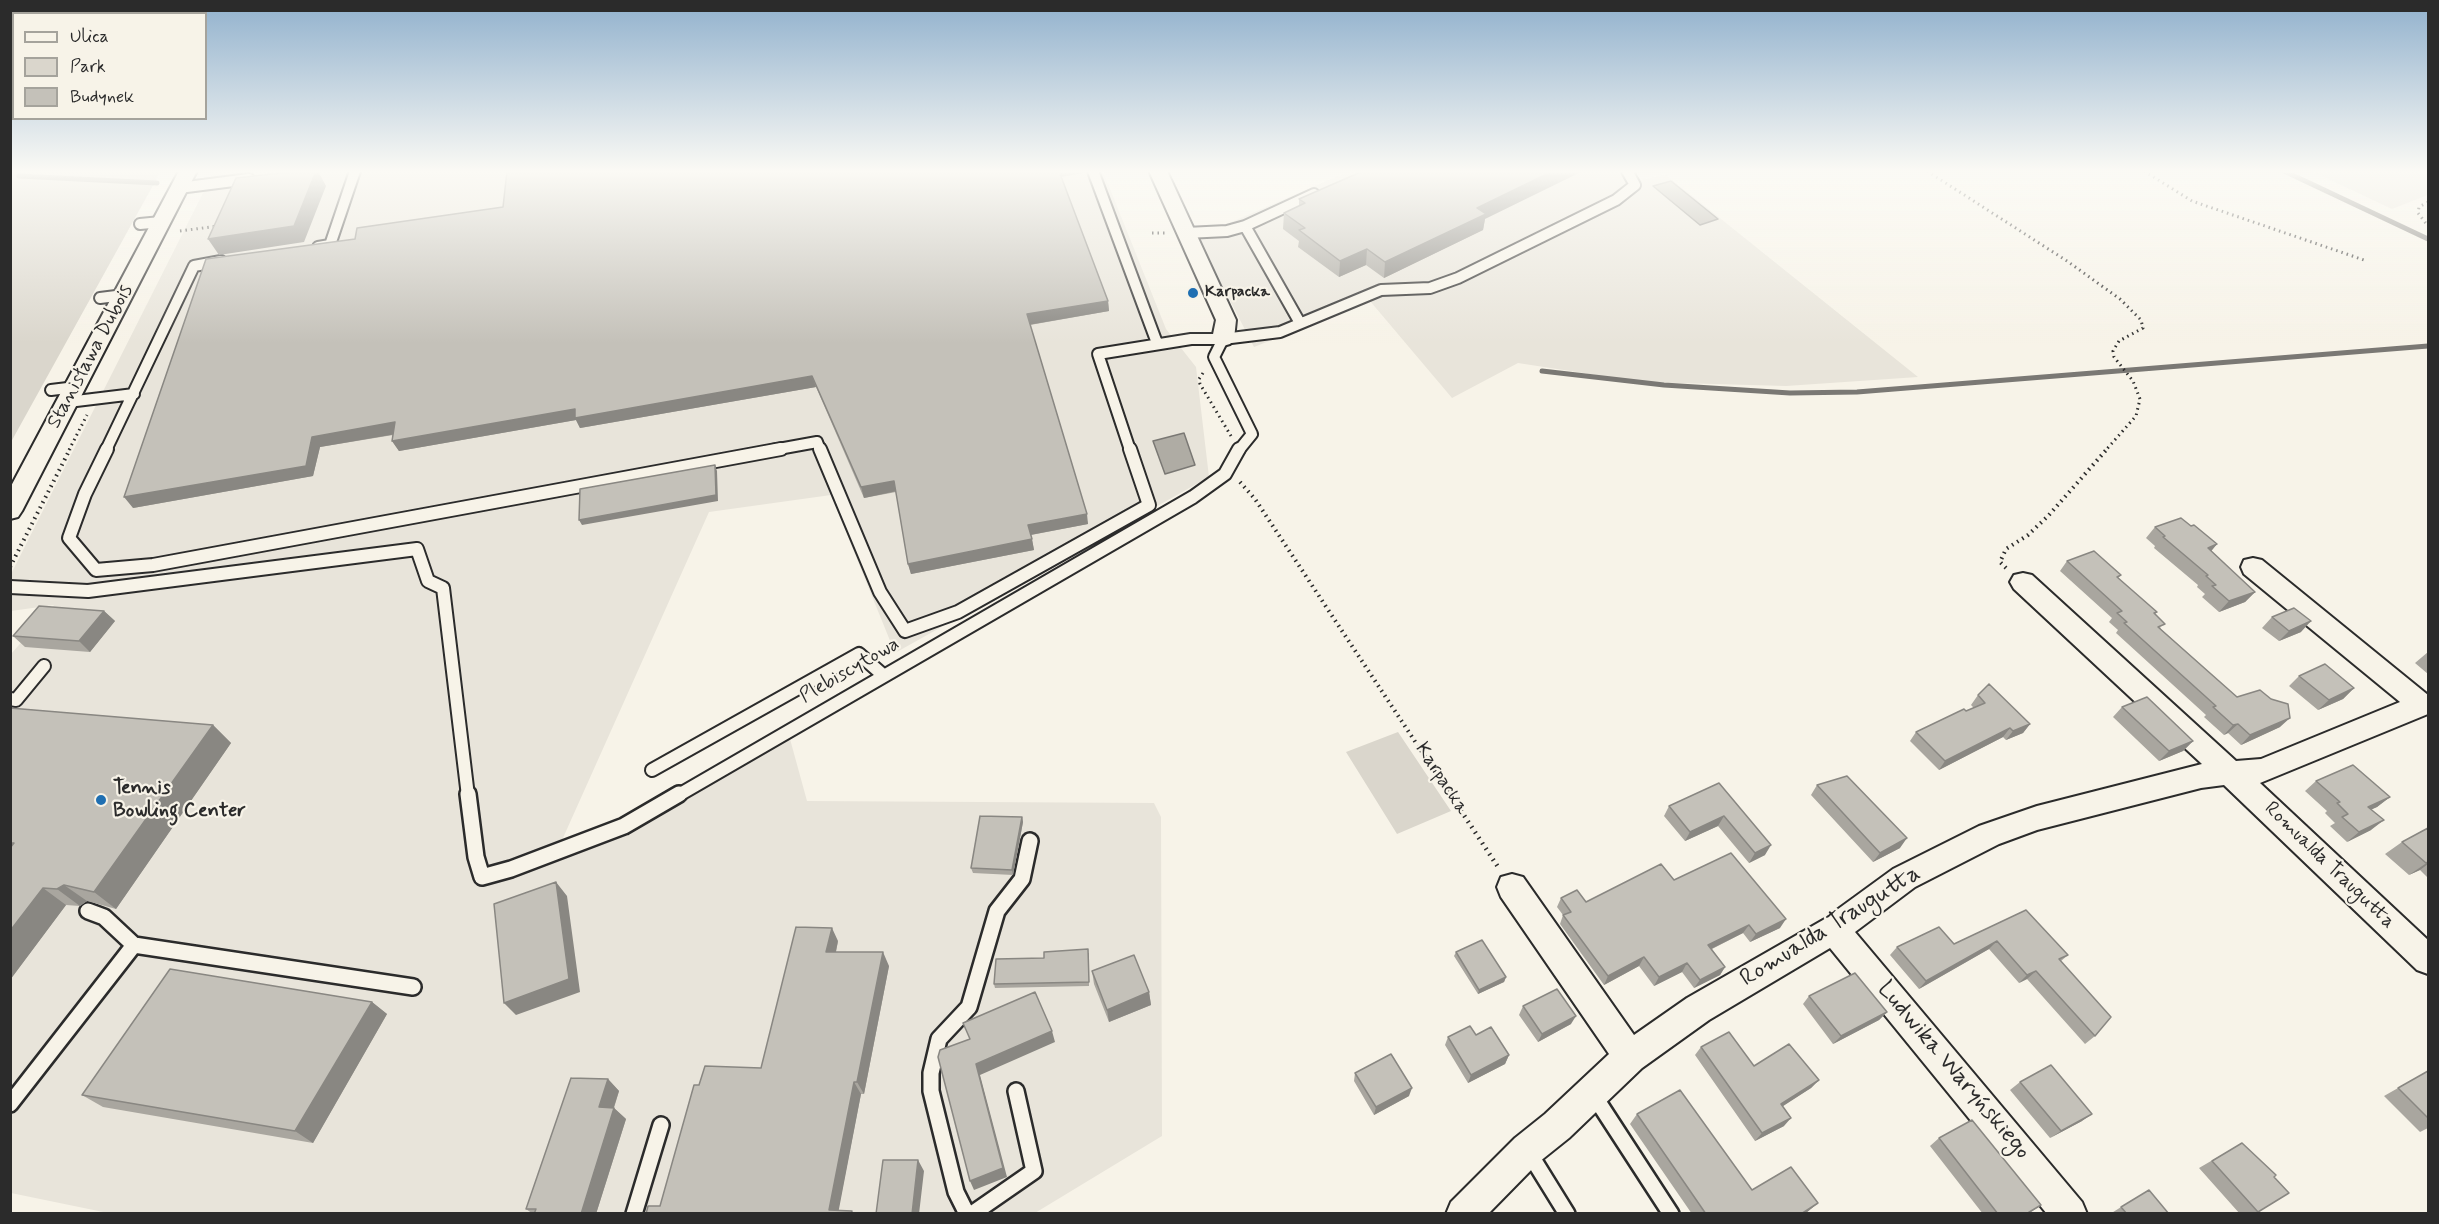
<!DOCTYPE html>
<html>
<head>
<meta charset="utf-8">
<style>
  body { margin:0 }
  #map { position:relative; width:2439px; height:1224px; overflow:hidden; background:#f7f3e8; font-family:Mynerve,sans-serif }
  canvas { display:block }
  .frame { position:absolute; inset:0; border:12px solid #2b2b2b; pointer-events:none }
  .legend { position:absolute; left:12px; top:12px; width:195px; height:108px; box-sizing:border-box; background:#f7f3e8; border:2px solid #a5a39c; margin:0; padding:8px 10px; list-style:none; font-size:18px; color:#2b2b2b }
  .legend li { display:flex; align-items:center; gap:12px; height:30px }
  .legend b { width:30px; border:2px solid #a5a39c }
</style>
</head>
<body>
<div id="map">
<canvas width="2439" height="1224"></canvas>
<div class="frame"></div>
<ul class="legend">
<li><b style="height:8px;background:#f7f3e8"></b>Ulica</li>
<li><b style="height:16px;background:#dad6cc"></b>Park</li>
<li><b style="height:16px;background:#c4c1b9"></b>Budynek</li>
</ul>
</div>
<script>
const ctx = document.querySelector('canvas').getContext('2d');
ctx.lineJoin = 'round';
function fill(path, color) { ctx.fillStyle = color; ctx.fill(path, 'evenodd'); }
const toPath = rows => new Path2D(rows.map(r => 'M' + r).join(''));
function stroke(path, color, width, dash) { ctx.strokeStyle = color; ctx.lineWidth = width; ctx.lineCap = dash ? 'butt' : 'round'; ctx.setLineDash(dash || []); ctx.stroke(path); }
function drawText(font, color, halo, rows, align = 'center') {
  ctx.font = font + ' Mynerve,sans-serif'; ctx.lineWidth = 4.5; ctx.setLineDash([]); ctx.textBaseline = 'middle'; ctx.strokeStyle = halo; ctx.fillStyle = color; for (const [text, x, y, turn = 0] of rows) {
    ctx.save(); ctx.translate(x, y); ctx.rotate((+turn || 0) * Math.PI / 180); ctx.textAlign = isNaN(turn) ? turn : align; if (halo) ctx.strokeText(text, 0, 0); ctx.fillText(text, 0, 0); ctx.restore();
  }
}
fill(toPath([
  [214,171,1103,171,1166,329,1196,367,1209,477,895,653,831,495,709,512,554,858,628,830,790,739,807,801,1154,803,1161,817,1162,1136,1035,1213,113,1214,11,1193,11,654,54,605,11,611,11,574],
  [1349,171,1632,171,1642,180,1665,174,1918,377,1786,386,1642,382,1518,363,1452,398,1370,301,1254,347,1197,237],
  [2311,171,2428,171,2428,195,2392,209]
]), '#e8e4da');
fill(toPath([
  [11,171,161,171,11,442,10,171],
  [1398,732,1451,811,1397,834,1346,752]
]), '#dad6cc');
const water = toPath([
  [1671,181,1718,219,1700,225,1653,186,1671,181],
  [1184,433,1195,465,1165,474,1153,441,1184,433]
]);
fill(water, '#afaca4');
stroke(water, '#7a7874', 1.5);
stroke(toPath([
  [2284,171,2428,239],
  [19,176,157,183],
  [1542,371,1664,385,1790,393,1857,392,2428,346]
]), '#7a7874', 5);
const serviceFar2 = toPath([
  [1093,171,1157,343],
  [179,188,249,179],
  [140,224,161,222],
  [1245,226,1314,194],
  [1186,233,1227,231,1245,226,1300,323],
  [318,247,330,245,355,171],
  [100,298,124,295],
  [1223,339,1214,357,1252,434,1239,450],
  [51,390,76,387],
  [68,402,134,394],
  [106,450,194,266,221,261],
  [773,450,817,442,820,450],
  [1130,450,1098,354,1191,339,1223,339,1280,332,1381,290,1430,288,1458,278,1616,200,1635,185,1627,171]
]);
const serviceFar1 = toPath([
  [107,449,85,494,69,538,96,570,153,565,781,449],
  [820,449,880,592,905,631,958,612,1149,505,1130,449],
  [10,587,88,591,417,549,428,581,443,588,468,796],
  [10,699,16,700,44,666],
  [652,770,859,654,883,675],
  [677,796,1193,497,1225,474,1239,449]
]);
const service = toPath([
  [468,794,476,857,482,877,511,869,624,826,679,794],
  [88,911,104,917,134,945],
  [1593,1094,1671,1214],
  [10,1104,134,945,413,987],
  [1528,1151,1567,1214],
  [634,1214,661,1125],
  [967,1214,956,1192,931,1091,931,1073,939,1039,969,1007,997,911,1022,879,1030,841],
  [972,1214,1034,1171,1016,1091]
]);
const minor = toPath([
  [179,171,197,171,22,511,18,517,10,519,10,488,179,171],
  [1149,171,1167,171,1236,320,1234,339,1230,344,1223,346,1216,344,1212,339,1216,320,1149,171],
  [2253,558,2262,560,2428,695,2428,714,2260,783,2428,940,2428,974,2417,970,2224,785,2201,788,2037,830,1999,844,1915,887,1855,932,2082,1202,2087,1214,2047,1214,1830,948,1709,1020,1642,1068,1569,1138,1539,1162,1488,1214,1446,1214,1451,1202,1515,1138,1545,1114,1609,1054,1501,897,1497,887,1501,877,1512,874,1523,877,1634,1035,1687,998,1823,920,1893,869,1979,826,2037,806,2202,764,2014,589,2010,582,2014,575,2023,573,2032,575,2236,761,2261,759,2400,702,2244,574,2241,567,2244,560,2253,558]
]);
stroke(serviceFar2, '#2b2b2b', 14);
stroke(serviceFar1, '#2b2b2b', 16);
stroke(service, '#2b2b2b', 20);
stroke(minor, '#2b2b2b', 4);
stroke(toPath([
  [1927,171,2067,261,2120,299,2141,320,2143,328,2119,341,2113,351,2114,357,2133,381,2140,399,2136,416,2106,450],
  [2144,171,2192,201,2367,261],
  [2428,202,2419,207,2418,213,2428,226],
  [180,231,218,226],
  [1152,233,1166,233],
  [1203,373,1199,379,1200,384,1231,436],
  [69,450,87,415]
]), '#2b2b2b', 3, [1.5, 4]);
stroke(toPath([
  [1240,482,1255,499,1451,796],
  [10,567,70,449],
  [2006,568,2000,562,2006,549,2028,535,2048,516,2107,449]
]), '#2b2b2b', 4, [1.5, 4.5]);
stroke(toPath([
  [1450,794,1498,867]
]), '#2b2b2b', 4.5, [1.5, 5]);
stroke(serviceFar2, '#f7f3e8', 10);
stroke(serviceFar1, '#f7f3e8', 12);
stroke(service, '#f7f3e8', 15);
fill(minor, '#f7f3e8');
fill(toPath([
  [507,171,1084,171,1084,173,1061,177,1108,301,1109,311,1030,325,1088,524,1031,535,1034,550,911,574,908,564,896,492,864,498,816,387,580,428,576,420,399,451,392,441,393,435,320,447,313,476,133,508,355,239,503,207],
  [1299,199,1485,219,1483,230,1384,278,1366,265,1339,277,1298,247,1299,241,1283,229,1284,213,1299,206],
  [2191,526,2217,544,2211,551,2255,592,2245,602,2219,612,2202,597,2205,594,2197,587,2198,585,2154,548,2155,546,2146,538,2155,527],
  [2067,561,2121,575,2118,578,2157,612,2155,614,2161,629,2237,697,2280,727,2241,745,2228,733,2224,735,2204,717,2206,715,2116,633,2118,630,2109,622,2112,618,2060,571],
  [104,611,115,621,90,652,25,647,13,636],
  [2272,617,2301,632,2279,641,2262,628],
  [2428,652,2428,674,2415,663],
  [2299,676,2354,688,2343,699,2318,710,2289,686],
  [1978,695,2030,724,2023,733,2006,740,2003,737,1939,770,1910,741,1916,732,1974,708,1971,705],
  [2122,707,2193,741,2183,751,2159,761,2113,717],
  [10,708,213,725,231,743,116,909,87,901,80,906,66,905,10,980],
  [2316,781,2390,797,2377,807,2371,809,2371,830,2347,842,2330,826,2335,823,2325,813,2327,811,2305,791],
  [1719,783,1765,855,1749,863,1718,826,1685,841,1664,816,1669,806],
  [1817,785,1900,848,1873,862,1811,795],
  [1022,817,1023,822,1013,875,973,873,971,868],
  [2428,828,2428,878,2420,870,2409,875,2385,854,2402,842],
  [1674,880,1780,928,1750,942,1743,933,1712,949,1725,967,1720,975,1694,988,1682,972,1654,986,1639,966,1604,985,1560,924,1563,915,1557,907,1561,898,1586,902],
  [2026,910,2068,955,2061,961,2095,1036,2085,1044,2027,979,2019,983,1989,949,1919,989,1890,955,1897,947,1954,944],
  [838,941,836,952,889,966,864,1094,861,1094,838,1211,852,1211,853,1214,646,1214,660,1206,699,1085,761,1068],
  [1456,952,1506,977,1504,982,1478,994,1454,956],
  [1089,953,1089,986,995,988,994,984,1044,958],
  [1092,971,1149,992,1151,1005,1109,1022,1094,984],
  [1809,996,1887,1012,1879,1020,1833,1044,1803,1004],
  [372,1002,387,1014,313,1143,103,1107,82,1095],
  [1523,1006,1571,1024,1538,1042,1519,1015],
  [1476,1035,1509,1055,1505,1064,1468,1083,1445,1045,1448,1037],
  [1701,1047,1754,1066,1819,1080,1811,1088,1782,1106,1784,1126,1755,1141,1695,1055],
  [2428,1071,2428,1128,2420,1132,2384,1096],
  [1355,1073,1409,1096,1374,1115,1354,1081],
  [608,1079,619,1091,614,1108,626,1119,596,1214,533,1214,526,1209],
  [2020,1082,2082,1121,2050,1138,2010,1090],
  [1637,1114,1752,1190,1818,1203,1805,1214,1692,1214,1630,1124],
  [1939,1138,2041,1205,2028,1214,1983,1214,1930,1146],
  [2242,1143,2289,1193,2255,1214,2240,1214,2199,1168],
  [2137,1197,2169,1214,2110,1214]
]), '#a9a69f');
fill(toPath([
  [316,171,318,171,326,186,304,242,219,255,208,239],
  [1058,171,1084,171,1084,173,1059,177],
  [1553,171,1583,171,1485,219,1483,230,1384,278,1385,262,1477,208],
  [1367,249,1366,265,1339,277,1340,261],
  [1108,301,1109,311,1028,325,1027,314],
  [812,376,816,387,580,428,576,420,399,451,392,441,575,409],
  [395,422,402,433,320,447,313,476,133,508,124,497,312,437],
  [715,465,717,471,718,501,582,525,579,520],
  [894,481,897,491,864,498,861,487],
  [1087,514,1088,524,1030,535,1028,525],
  [1032,539,1034,550,911,574,908,564],
  [2217,544,2208,555,2208,548],
  [2255,592,2245,602,2219,612,2229,601],
  [104,611,115,621,90,652,79,641],
  [2311,621,2301,632,2279,641,2289,631],
  [2354,688,2343,699,2318,710,2329,700],
  [2290,718,2280,727,2241,745,2250,735],
  [2030,724,2023,733,2006,740,2013,731],
  [2238,724,2228,733,2224,735,2233,725],
  [213,725,231,743,116,909,94,892],
  [2010,728,2003,737,1939,770,1945,761],
  [2193,741,2183,751,2159,761,2169,751],
  [2390,797,2377,807,2356,817,2368,807],
  [1724,816,1718,826,1685,841,1690,832],
  [1022,817,1023,822,1013,875,1012,870],
  [2384,820,2371,830,2347,842,2359,832],
  [1907,838,1900,848,1873,862,1880,853],
  [1771,845,1765,855,1749,863,1755,853],
  [2428,862,2428,864,2420,870,2409,875],
  [556,882,567,896,580,992,516,1015,504,1003],
  [64,885,87,901,80,906,57,889],
  [43,888,66,905,10,980,10,931],
  [1786,919,1780,928,1750,942,1756,934],
  [1749,925,1743,933,1703,953,1708,945],
  [832,928,838,941,833,965,826,952],
  [1997,941,1989,949,1919,989,1926,981],
  [883,952,889,966,864,1094,857,1082],
  [1644,957,1639,966,1604,985,1608,976],
  [1687,963,1682,972,1654,986,1659,977],
  [1725,967,1720,975,1694,988,1700,980],
  [2036,971,2027,979,2019,983,2027,975],
  [1506,977,1504,982,1478,994,1479,990],
  [1149,992,1151,1005,1109,1022,1107,1010],
  [372,1002,387,1014,313,1143,295,1131],
  [1887,1012,1879,1020,1833,1044,1841,1036],
  [1576,1016,1571,1024,1538,1042,1542,1034],
  [1052,1031,1055,1042,980,1075,1007,1177,974,1190,970,1181,976,1064],
  [1509,1055,1505,1064,1468,1083,1471,1075],
  [608,1079,619,1091,610,1119,599,1107],
  [1819,1080,1811,1088,1774,1112,1781,1104],
  [854,1082,861,1094,838,1214,829,1210],
  [1412,1088,1409,1096,1374,1115,1376,1107],
  [614,1108,626,1119,596,1214,581,1214],
  [2092,1114,2082,1121,2050,1138,2061,1131],
  [1791,1118,1784,1126,1755,1141,1762,1133],
  [918,1160,924,1171,919,1214,912,1214],
  [1818,1203,1807,1212,1805,1214,1801,1214]
]), '#898782');
const building = toPath([
  [299,171,316,171,294,226,208,239,236,178,299,171],
  [507,171,1059,171,1108,301,1027,314,1087,514,1028,525,1032,539,908,564,894,481,861,487,812,376,575,418,575,409,392,441,395,422,312,437,306,466,124,497,206,259,355,239,357,228,503,207,507,171],
  [1363,171,1553,171,1477,208,1486,214,1385,262,1367,249,1340,261,1299,230,1305,228,1284,213,1305,203,1299,199,1363,171],
  [715,465,716,495,579,520,580,489,715,465],
  [2181,518,2191,526,2194,525,2217,544,2208,548,2255,592,2229,601,2212,586,2216,585,2206,576,2208,575,2163,537,2165,536,2155,527,2181,518],
  [2094,551,2121,575,2117,577,2157,612,2154,613,2165,624,2158,627,2237,697,2260,690,2271,699,2288,704,2290,718,2250,735,2238,724,2233,725,2213,707,2216,706,2124,623,2127,622,2117,613,2122,611,2067,561,2094,551],
  [39,606,104,611,79,641,13,636,39,606],
  [2294,608,2311,621,2289,631,2272,617,2294,608],
  [2325,664,2354,688,2329,700,2299,676,2325,664],
  [1989,684,2030,724,2013,731,2010,728,1945,761,1916,732,1964,709,1966,711,1985,703,1978,695,1989,684],
  [2147,697,2193,741,2169,751,2122,707,2147,697],
  [10,708,213,725,94,892,64,885,57,889,43,888,10,931,10,848,14,843,10,843,10,708],
  [2353,765,2390,797,2368,807,2384,820,2359,832,2342,817,2348,814,2337,803,2340,802,2316,781,2353,765],
  [1847,776,1907,838,1880,853,1817,785,1847,776],
  [1719,783,1771,845,1755,853,1724,816,1690,832,1669,806,1719,783],
  [980,816,1022,817,1012,870,971,868,980,816],
  [2428,828,2428,862,2426,863,2402,842,2428,828],
  [1731,853,1786,919,1756,934,1749,925,1708,945,1725,967,1700,980,1687,963,1659,977,1644,957,1608,976,1563,915,1571,912,1561,898,1577,890,1586,902,1661,864,1674,880,1731,853],
  [556,882,569,979,504,1003,494,904,556,882],
  [2026,910,2068,955,2059,959,2111,1017,2095,1036,2036,971,2027,975,1997,941,1926,981,1897,947,1939,927,1954,944,2026,910],
  [796,927,832,928,826,952,883,952,857,1082,854,1082,829,1210,852,1211,851,1214,646,1214,648,1206,660,1206,694,1085,699,1085,705,1066,761,1068,796,927],
  [1482,940,1506,977,1479,990,1456,952,1482,940],
  [1088,949,1089,982,994,984,996,959,1044,958,1044,952,1088,949],
  [1134,955,1149,992,1107,1010,1092,971,1134,955],
  [170,969,372,1002,295,1131,82,1095,170,969],
  [1855,973,1887,1012,1841,1036,1809,996,1855,973],
  [1557,989,1576,1016,1542,1034,1523,1006,1557,989],
  [1035,992,1052,1031,976,1064,1003,1168,970,1181,938,1057,940,1050,970,1039,963,1023,1035,992],
  [1470,1026,1476,1035,1491,1027,1509,1055,1471,1075,1448,1037,1470,1026],
  [1729,1032,1754,1066,1789,1044,1819,1080,1781,1104,1791,1118,1762,1133,1701,1047,1729,1032],
  [1391,1054,1412,1088,1376,1107,1355,1073,1391,1054],
  [2051,1065,2092,1114,2061,1131,2020,1082,2051,1065],
  [2428,1071,2428,1118,2398,1088,2428,1071],
  [571,1078,608,1079,599,1107,614,1108,581,1214,534,1214,536,1209,526,1209,571,1078],
  [1680,1090,1752,1190,1791,1167,1818,1203,1801,1214,1706,1214,1637,1114,1680,1090],
  [1972,1120,2041,1205,2026,1214,1998,1214,1939,1138,1972,1120],
  [2242,1143,2276,1175,2274,1177,2289,1193,2258,1212,2212,1161,2242,1143],
  [883,1160,918,1160,912,1214,876,1214,883,1160],
  [2149,1190,2169,1214,2127,1214,2121,1207,2149,1190]
]);
fill(building, '#c4c1b9');
stroke(building, '#898782', 1.5);
const sky = ctx.createLinearGradient(0, 0, 0, 343);
sky.addColorStop(0, '#91b1cd');
sky.addColorStop(0.5, '#fbfaf5');
sky.addColorStop(1, '#fbfaf500');
ctx.fillStyle = sky;
ctx.fillRect(0, 0, 2439, 343);
for (const [x, y, r, color] of [
  [1193,293,6,"#1f6fb2"],
  [101,800,6,"#1f6fb2"]
]) { const dot = new Path2D(); dot.arc(x, y, r, 0, 2 * Math.PI); ctx.fillStyle = color; ctx.fill(dot); stroke(dot, '#f7f3e8', 2); }
drawText('bold 16px', '#2b2b2b', '#f7f3e8', [
  ["Karpacka",1205,293]
], 'left');
drawText('20px', '#2b2b2b', '#f7f3e8', [
  ["Stanisława Dubois",91,357,-62],
  ["Plebiscytowa",850,671,-30],
  ["Karpacka",1441,779,57],
  ["Romualda Traugutta",2329,866,44]
]);
drawText('bold 20px', '#2b2b2b', '#f7f3e8', [
  ["Tennis",113,789],
  ["Bowling Center",113,812]
], 'left');
drawText('24px', '#2b2b2b', '#f7f3e8', [
  ["Romualda Traugutta",1831,927,-32],
  ["Ludwika Waryńskiego",1953,1071,50]
]);
</script>
</body>
</html>
